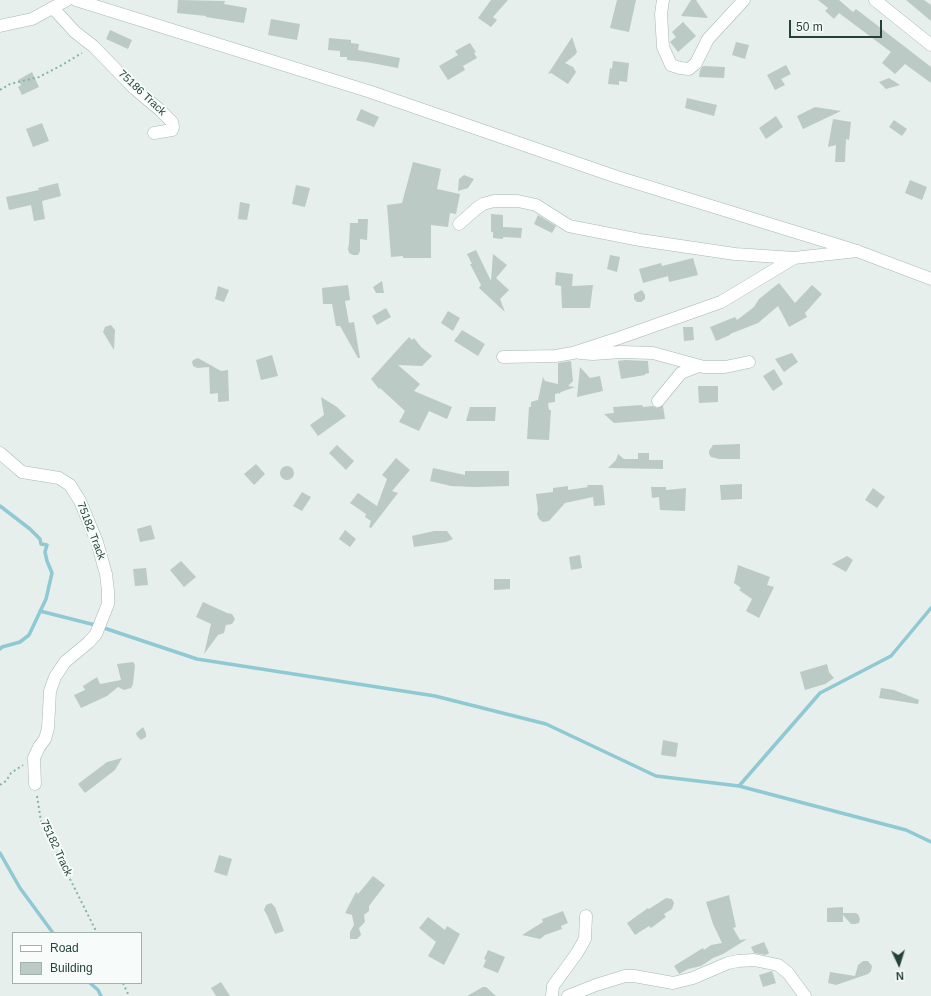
<!DOCTYPE html>
<html>
<head>
<meta charset="utf-8">
<style>
  body { margin:0 }
  #map { position:relative; width:931px; height:996px; overflow:hidden; background:#e6efeb; font-family:Helvetica,sans-serif }
  canvas { display:block }
  .legend { position:absolute; left:12px; top:932px; width:130px; height:52px; box-sizing:border-box; background:#f7fbf9; border:1px solid #a3b1ad; margin:0; padding:5px 7px; list-style:none; font-size:12px; color:#24423a }
  .legend li { display:flex; align-items:center; gap:8px; height:20px }
  .legend b { width:20px; border:1px solid #a3b1ad }
  .north { position:absolute; left:879px; top:944px; width:40px; height:40px; -webkit-text-stroke:3px #f7fbf9; paint-order:stroke; rotate:176deg; font-size:11px; font-weight:700; line-height:16px; text-align:center; color:#24423a }
  .north::after { content:''; display:block; margin:auto; width:14px; height:18px; background:#24423a; clip-path:polygon(50% 0,100% 100%,50% 72%,0 100%) }
  .scale { position:absolute; left:789px; top:20px; width:93px; height:18px; box-sizing:border-box; border:2px solid #24423a; border-top:0; padding-left:5px; font-size:12px; line-height:14px; white-space:nowrap; color:#24423a; -webkit-text-stroke:3px #f7fbf9; paint-order:stroke }
</style>
</head>
<body>
<div id="map">
<canvas width="931" height="996"></canvas>
<ul class="legend">
<li><b style="height:5px;background:#fff"></b>Road</li>
<li><b style="height:11px;background:#bbcac4"></b>Building</li>
</ul>
<div class="north">N</div>
<div class="scale">50 m</div>
</div>
<script>
const ctx = document.querySelector('canvas').getContext('2d');
ctx.lineJoin = 'round';
const toPath = rows => new Path2D(rows.map(r => 'M' + r).join(''));
function stroke(path, color, width, dash) { ctx.strokeStyle = color; ctx.lineWidth = width; ctx.lineCap = dash ? 'butt' : 'round'; ctx.setLineDash(dash || []); ctx.stroke(path); }
function fill(path, color) { ctx.fillStyle = color; ctx.fill(path, 'evenodd'); }
function drawText(font, color, halo, rows, align = 'center') {
  ctx.font = font + ' Helvetica,sans-serif'; ctx.lineWidth = 4; ctx.setLineDash([]); ctx.textBaseline = 'middle'; ctx.strokeStyle = halo; ctx.fillStyle = color; for (const [text, x, y, turn = 0] of rows) {
    ctx.save(); ctx.translate(x, y); ctx.rotate((+turn || 0) * Math.PI / 180); ctx.textAlign = isNaN(turn) ? turn : align; if (halo) ctx.strokeText(text, 0, 0); ctx.fillText(text, 0, 0); ctx.restore();
  }
}
stroke(toPath([
  [0,506,30,529,40,539,41,544,47,545,45,552,47,561,52,573,46,599,29,635,20,642,2,647,0,649],
  [40,611,95,625],
  [104,628,197,659,435,696,546,724,656,776,739,786,906,830,931,842],
  [739,786,820,693,891,656,931,608],
  [0,853,20,888,53,933],
  [90,983,98,990,101,996]
]), '#8ec9d4', 3.5);
fill(toPath([
  [178,0,225,1,224,4,247,8,244,23,206,17,206,16,177,13],
  [491,0,508,0,493,17,497,20,491,27,478,18],
  [617,0,636,0,629,32,610,28],
  [691,0,696,0,708,18,681,16],
  [818,0,839,0,853,12,856,9,931,67,931,83,905,64,895,74,882,63,891,52,839,13,834,19,825,11,828,8],
  [906,0,924,0,931,5,931,21],
  [271,19,300,24,297,40,268,35],
  [683,22,696,36,678,52,670,42,676,37,672,32],
  [110,30,132,40,128,49,106,39],
  [572,37,577,52,575,55,565,63,573,67,576,72,568,84,551,73,548,74],
  [329,38,351,40,351,43,359,44,358,50,400,58,398,68,366,62,347,60,347,57,340,57,340,51,328,50],
  [736,42,749,45,745,59,732,55],
  [470,43,476,52,474,53,477,58,463,66,465,70,448,80,439,66,458,55,455,51],
  [613,61,629,63,627,82,619,81,619,85,608,84,610,68,612,69],
  [786,65,791,74,781,79,785,85,775,90,767,75],
  [703,66,725,67,724,78,699,77,700,70],
  [32,72,39,87,22,95,18,87,21,85,18,80],
  [889,78,900,85,886,89,879,82],
  [687,98,717,105,714,116,685,108],
  [815,107,841,111,803,129,797,116],
  [361,109,379,117,374,127,356,120],
  [776,116,783,127,766,139,759,128],
  [833,119,851,122,849,140,846,139,845,162,835,162,836,145,828,147],
  [894,120,907,129,902,136,889,127],
  [42,123,49,141,33,147,26,129],
  [413,162,441,169,437,189,460,194,456,214,450,213,448,227,431,225,431,258,403,258,403,256,391,257,387,205,402,203],
  [464,175,474,179,468,188,458,191,459,179],
  [910,180,927,187,922,200,905,193],
  [58,183,61,196,42,201,45,219,34,221,31,205,9,210,6,197,39,190,38,188],
  [296,185,310,188,305,207,292,204],
  [240,202,250,204,247,220,238,219],
  [491,214,503,215,503,227,522,228,521,238,503,237,503,239,493,238,493,232,491,232],
  [538,215,556,226,552,233,534,224],
  [358,219,368,219,367,240,360,239,360,251,358,255,353,255,349,253,348,249,349,244,350,223,358,223],
  [476,250,491,281,493,254,507,265,496,278,509,290,500,299,505,312,479,288,481,285,470,264,472,264,467,254],
  [610,255,620,257,617,272,607,269],
  [693,258,698,275,669,282,668,276,643,283,639,269,661,263,662,266],
  [556,272,573,274,572,286,593,285,590,308,562,308,561,286,555,285],
  [382,281,384,293,376,293,373,287],
  [779,283,795,303,812,285,822,294,805,313,807,317,789,327,778,306,758,323,730,334,730,335,716,341,710,327,735,317,737,320,754,307,759,299],
  [348,285,350,300,345,301,349,323,354,322,360,358,358,358,340,326,336,326,332,304,323,304,322,288],
  [218,286,229,290,224,302,215,299],
  [642,290,645,295,645,299,641,302,637,302,634,299,634,294],
  [386,308,391,317,377,325,372,316],
  [448,311,460,318,453,331,441,323],
  [111,325,115,330,114,350,103,332,105,327],
  [683,327,693,327,694,340,684,341],
  [462,330,485,344,478,356,454,341],
  [409,337,412,340,414,338,421,347,432,356,422,366,398,365,420,384,414,391,452,407,447,419,429,411,419,431,399,422,405,411,380,388,379,389,371,379],
  [792,353,798,362,784,372,775,359],
  [272,355,278,376,261,380,256,360],
  [198,358,221,371,228,370,229,401,218,402,218,393,210,394,209,367,197,368,193,366,192,362,193,360],
  [625,360,648,361,649,373,645,374,645,375,621,379,618,361],
  [571,361,573,381,568,386,575,387,561,392,559,394,559,393,555,394,555,402,548,403,549,410,551,410,549,440,527,439,529,407,531,407,531,402,538,400,543,377,545,381,558,384,558,363],
  [580,367,590,378,600,376,603,391,577,397],
  [774,369,783,384,773,391,763,376],
  [698,386,718,386,718,402,699,403],
  [321,397,337,407,346,416,318,436,310,425,324,415],
  [642,405,643,407,653,406,657,408,663,406,665,419,614,423,604,414,614,413,613,407],
  [470,407,496,407,495,421,466,421],
  [740,444,740,459,719,459,711,457,709,454,709,451,713,445],
  [337,445,354,461,346,470,329,453],
  [638,453,649,453,649,460,663,460,663,469,608,468,616,460,618,454,624,459,638,459],
  [396,458,410,470,392,491,398,493,371,528,369,527,371,521,365,517,366,514,350,503,358,493,377,506,387,479,382,475],
  [256,464,265,474,254,485,244,474],
  '280 473a7 7 0 1 1 14 0a7 7 0 1 1-14 0Z',
  [433,468,465,475,465,471,509,471,509,486,475,487,451,486,430,481],
  [742,484,742,499,721,500,720,485],
  [587,485,603,485,605,505,594,506,593,497,565,503,549,521,543,522,539,519,537,514,538,510,536,494,553,492,553,488,568,486,568,490,588,487],
  [651,487,666,487,666,490,686,488,685,511,660,510,659,497,652,498],
  [873,488,885,497,877,508,865,500],
  [302,492,311,497,302,511,293,506],
  [151,525,155,539,140,542,137,529],
  [345,530,356,539,350,547,339,539],
  [434,531,447,531,453,539,446,542,414,547,412,536],
  [580,555,582,568,571,570,569,557],
  [847,556,853,560,846,572,832,564],
  [181,561,196,577,184,587,170,570],
  [738,565,770,577,767,585,774,587,759,618,746,611,752,599,739,590,741,588,734,583],
  [146,568,148,585,135,586,133,569],
  [494,579,510,579,510,589,494,590],
  [203,602,227,613,232,614,235,619,232,624,226,625,224,633,218,635,204,654,211,624,196,617],
  [133,662,135,665,133,684,131,688,124,690,118,687,107,696,81,708,74,695,85,690,83,686,97,677,100,684,121,680,117,664],
  [827,664,829,672,834,678,825,684,805,690,800,672],
  [881,688,894,690,919,700,918,704,879,698],
  [143,727,146,733,146,737,141,740,137,736,136,733],
  [663,740,678,743,676,757,661,755],
  [122,758,115,770,85,793,78,784,107,762],
  [219,855,232,859,227,876,214,872],
  [373,876,385,885,369,906,369,911,364,915,365,922,359,928,361,935,357,939,350,939,350,932,354,925,352,915,345,913,356,892,358,894],
  [729,895,736,927,733,928,740,940,747,939,723,954,713,958,701,966,688,969,679,974,674,966,703,948,704,950,711,945,722,943,713,924,706,902],
  [666,898,672,899,674,903,672,909,664,914,666,917,651,928,649,926,635,935,627,923,648,908,649,909],
  [271,903,275,907,284,931,275,934,267,915,264,910,266,905],
  [843,907,843,913,855,913,858,914,860,919,859,923,855,924,851,924,843,915,843,922,827,922,827,908],
  [563,911,568,923,561,926,562,929,545,935,540,939,522,935,543,922,542,919],
  [428,917,445,930,447,926,460,934,444,965,428,956,436,942,419,928],
  [764,942,769,953,766,955,754,953,751,947],
  [488,950,505,957,498,973,483,967,486,960,484,959],
  [863,961,868,961,872,966,871,971,868,974,836,985,828,983,830,972,855,976,858,965],
  [772,971,776,983,763,987,759,975],
  [221,982,230,996,216,996,211,988],
  [483,987,486,987,496,996,467,996]
]), '#bbcac4');
const minor = toPath([
  [663,0,661,14,663,47,671,65,680,68,689,69,696,63,708,39,744,0],
  [875,0,931,45],
  [53,8,75,32,93,46,135,89,160,110,172,122,173,127,172,130,154,133],
  [0,26,32,19,67,0],
  [459,224,476,209,483,204,494,201,518,201,536,205,569,226,640,240,735,254,794,258,857,251],
  [580,353,593,354,621,352,653,353,704,367,725,367,749,362],
  [503,357,555,356,573,353,619,338,721,302,794,258],
  [658,401,681,373,699,366],
  [0,453,22,472,59,478,70,485,80,501,97,542,106,574,108,591,108,604,96,634,89,642,65,662,55,677,50,691,48,728,45,739,39,747,34,758,35,784],
  [552,996,553,986,577,953,585,939,586,916],
  [568,996,596,985,625,976,634,976,673,983,693,978,728,963,738,961,754,960,778,965,788,973,805,996]
]);
const tertiary = toPath([
  [76,0,371,92,617,177,857,251,931,279]
]);
stroke(minor, '#a8b8b2', 13);
stroke(tertiary, '#a8b8b2', 13);
stroke(toPath([
  [0,90,10,84,39,77,62,65,82,53],
  [0,785,6,781,11,773,23,765],
  [37,796,41,821,97,933],
  [123,983,129,996]
]), '#86b3a5', 2, [2, 3]);
stroke(minor, '#fff', 12);
stroke(tertiary, '#fff', 12);
drawText('11px', '#24423a', '#f7fbf9', [
  ["75186 Track",142,93,43],
  ["75182 Track",91,531,69],
  ["75182 Track",56,848,65]
]);
</script>
</body>
</html>
